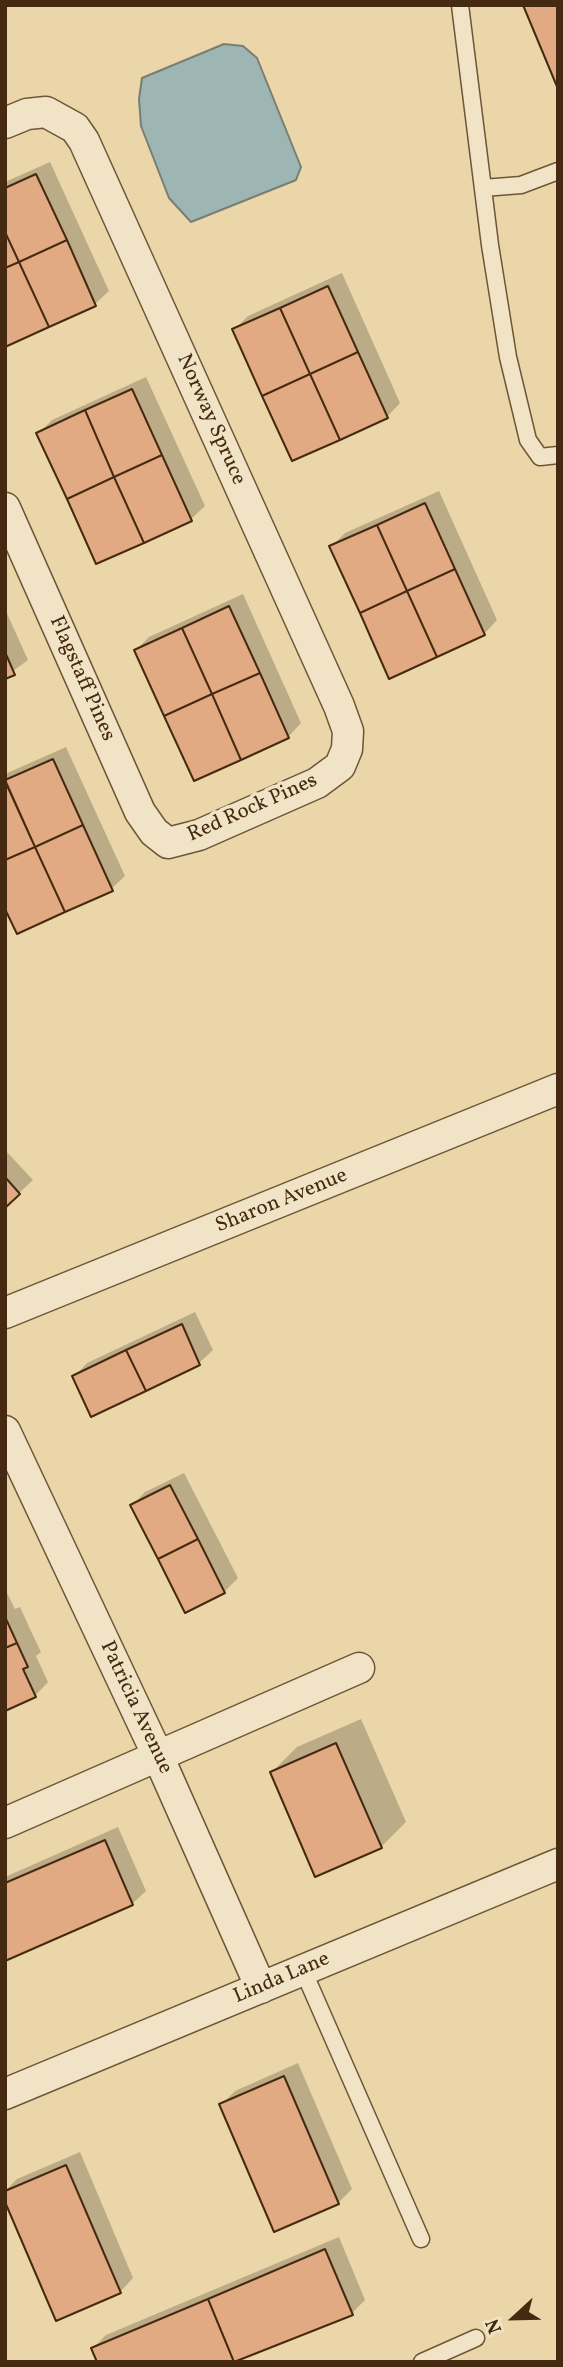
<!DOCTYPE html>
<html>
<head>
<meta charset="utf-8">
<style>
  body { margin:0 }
  #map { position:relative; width:563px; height:2367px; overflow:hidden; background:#ead6a8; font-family:Vollkorn,serif }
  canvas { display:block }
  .frame { position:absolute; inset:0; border:7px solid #452a11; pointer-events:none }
  .north { position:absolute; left:479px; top:2283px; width:70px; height:70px; -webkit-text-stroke:5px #f1e4c6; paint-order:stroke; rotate:248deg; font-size:19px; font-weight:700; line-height:28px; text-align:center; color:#452a11 }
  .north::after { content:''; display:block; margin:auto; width:24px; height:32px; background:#452a11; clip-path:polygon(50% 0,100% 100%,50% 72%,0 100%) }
</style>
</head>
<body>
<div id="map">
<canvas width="563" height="2367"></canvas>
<div class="frame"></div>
<div class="north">N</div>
</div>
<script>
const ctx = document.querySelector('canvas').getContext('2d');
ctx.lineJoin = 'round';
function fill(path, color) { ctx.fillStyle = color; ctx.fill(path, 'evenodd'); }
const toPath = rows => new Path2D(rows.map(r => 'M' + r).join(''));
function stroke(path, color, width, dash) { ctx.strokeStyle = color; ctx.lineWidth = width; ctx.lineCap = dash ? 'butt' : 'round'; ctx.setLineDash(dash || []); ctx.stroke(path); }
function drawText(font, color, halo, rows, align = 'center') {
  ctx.font = font + ' Vollkorn,serif'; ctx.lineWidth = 7; ctx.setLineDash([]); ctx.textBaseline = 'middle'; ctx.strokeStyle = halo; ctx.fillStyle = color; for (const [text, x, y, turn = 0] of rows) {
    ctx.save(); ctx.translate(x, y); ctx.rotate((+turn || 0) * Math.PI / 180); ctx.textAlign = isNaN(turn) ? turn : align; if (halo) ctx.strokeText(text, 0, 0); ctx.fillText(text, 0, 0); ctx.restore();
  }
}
const water = toPath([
  [224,44,243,46,257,58,301,167,296,180,191,222,169,198,141,126,139,99,142,78,224,44]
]);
fill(water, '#9db6b3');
stroke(water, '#7a7e72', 2);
fill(toPath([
  [50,162,109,291,95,304,5,345,5,182],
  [342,273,400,403,387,417,234,330,248,316],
  [146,377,205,506,191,519,39,433,52,420],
  [439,491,497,620,484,634,331,547,345,533],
  [243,594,301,723,288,737,136,650,149,637],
  [5,609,28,660,5,677],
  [66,747,125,876,111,889,5,905,5,774],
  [5,1150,33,1180,5,1206],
  [195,1312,213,1350,199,1363,92,1415,74,1377,87,1363],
  [184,1473,238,1578,224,1592,132,1506,145,1492],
  [5,1589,15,1609,20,1607,30,1629,41,1652,36,1656,48,1682,35,1696,5,1709],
  [361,1719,406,1822,381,1847,272,1772,297,1747],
  [118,1827,146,1891,132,1904,5,1959,5,1877],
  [298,2063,352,2189,338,2203,275,2230,222,2104,235,2091],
  [80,2152,133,2278,120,2292,5,2197,5,2191,17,2179],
  [339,2237,365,2300,352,2313,236,2362,99,2362,93,2348,106,2335]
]), '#0003');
const building = toPath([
  [523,5,558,5,558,89,523,5],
  [36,174,67,240,19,262,5,232,5,188,36,174],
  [5,232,19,262,5,268,5,232],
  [67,240,96,306,49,327,19,262,67,240],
  [19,262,49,327,5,347,5,268,19,262],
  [328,286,358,352,310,374,280,308,328,286],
  [280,308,310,374,262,396,232,329,280,308],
  [358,352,388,418,340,440,310,374,358,352],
  [310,374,340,440,292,461,262,396,310,374],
  [132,389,162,455,114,477,85,410,132,389],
  [85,410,114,477,67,499,36,433,85,410],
  [162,455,192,521,144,543,114,477,162,455],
  [114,477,144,543,96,564,67,499,114,477],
  [425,503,455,569,407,591,377,525,425,503],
  [377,525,407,591,360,613,329,546,377,525],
  [455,569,485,635,437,657,407,591,455,569],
  [407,591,437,657,389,679,360,613,407,591],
  [229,606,260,673,212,694,182,628,229,606],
  [182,628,212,694,164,716,134,650,182,628],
  [5,652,15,675,5,679,5,652],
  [260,673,289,738,241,760,212,694,260,673],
  [212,694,241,760,194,781,164,716,212,694],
  [53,759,83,825,35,847,5,780,53,759],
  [5,781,35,847,5,860,5,781],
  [83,825,113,891,65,912,35,847,83,825],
  [35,847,65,912,17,934,5,909,5,860,35,847],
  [5,1177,20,1194,5,1208,5,1177],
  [182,1324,200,1365,146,1391,126,1350,182,1324],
  [126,1350,146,1391,91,1417,72,1376,126,1350],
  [170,1485,198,1539,158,1559,130,1505,170,1485],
  [198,1539,225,1593,185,1613,158,1559,198,1539],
  [6,1619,17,1643,5,1648,5,1620,6,1619],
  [17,1643,28,1667,23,1669,36,1697,5,1711,5,1648,17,1643],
  [336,1743,382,1848,315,1877,270,1772,336,1743],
  [105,1840,133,1905,5,1961,5,1883,105,1840],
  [284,2076,339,2204,274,2232,219,2104,284,2076],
  [66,2165,121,2293,56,2321,5,2202,5,2191,66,2165],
  [325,2249,353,2315,234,2362,208,2299,325,2249],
  [208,2299,234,2362,97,2362,91,2348,208,2299]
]);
fill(building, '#e2aa82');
stroke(building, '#452a11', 2);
const lane = toPath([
  [460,5,490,245,508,357,528,440,540,457,558,455],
  [483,188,521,185,558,171],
  [303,1970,421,2239],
  [422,2362,476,2338]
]);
const street = toPath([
  [5,123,27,114,46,112,75,128,84,141,339,706,348,731,347,749,340,766,317,783,199,835,168,843,154,832,140,812,5,508],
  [5,1313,558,1089],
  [5,1431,158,1756,261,1988],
  [5,1823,359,1668],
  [5,2094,558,1864]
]);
stroke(lane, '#6e5537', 19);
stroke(street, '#6e5537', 33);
stroke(lane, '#f1e4c6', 16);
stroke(street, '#f1e4c6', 30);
drawText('21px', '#452a11', '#f1e4c6', [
  ["Norway Spruce",210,420,66],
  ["Flagstaff Pines",81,679,66],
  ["Red Rock Pines",253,809,-24],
  ["Sharon Avenue",282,1202,-22],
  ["Patricia Avenue",135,1708,65],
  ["Linda Lane",282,1979,-23]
]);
</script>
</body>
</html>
